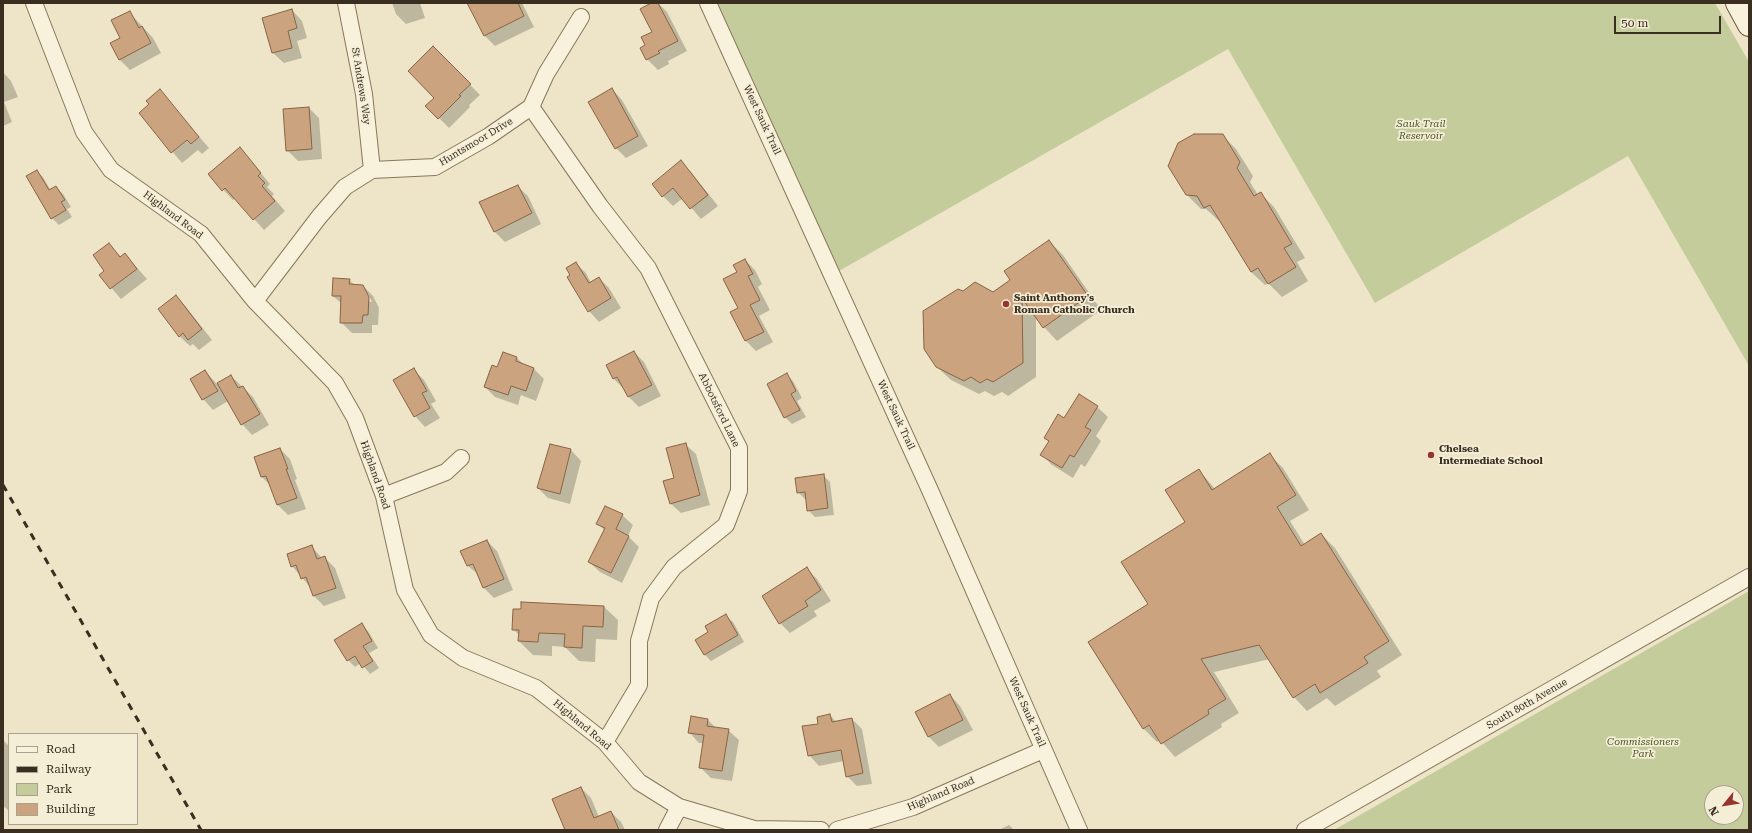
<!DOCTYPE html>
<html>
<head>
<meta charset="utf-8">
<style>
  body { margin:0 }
  #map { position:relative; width:1752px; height:833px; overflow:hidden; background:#eee5c8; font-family:"Roboto Serif",serif }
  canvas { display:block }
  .frame { position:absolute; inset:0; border:4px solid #3a2e20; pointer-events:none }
  .legend { position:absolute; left:8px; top:733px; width:130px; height:92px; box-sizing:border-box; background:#f5eed7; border:1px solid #aaa18e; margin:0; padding:5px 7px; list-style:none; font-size:12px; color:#3a2e20 }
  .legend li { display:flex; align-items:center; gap:8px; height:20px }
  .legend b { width:20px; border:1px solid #aaa18e }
  .north { position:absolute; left:1704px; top:785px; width:40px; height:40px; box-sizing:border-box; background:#f5eed7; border:1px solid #aaa18e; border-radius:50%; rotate:240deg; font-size:11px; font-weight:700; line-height:16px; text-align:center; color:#3a2e20 }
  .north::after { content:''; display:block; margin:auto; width:14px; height:18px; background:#97342e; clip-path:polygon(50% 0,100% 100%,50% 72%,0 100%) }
  .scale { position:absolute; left:1614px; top:16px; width:107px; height:18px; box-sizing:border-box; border:2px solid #3a2e20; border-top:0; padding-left:5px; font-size:12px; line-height:14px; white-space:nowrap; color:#3a2e20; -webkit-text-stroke:3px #f5eed7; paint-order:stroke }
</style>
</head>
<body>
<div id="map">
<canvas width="1752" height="833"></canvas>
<div class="frame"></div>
<ul class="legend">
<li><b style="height:5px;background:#f8f1db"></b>Road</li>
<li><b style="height:5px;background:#3a2e20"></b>Railway</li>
<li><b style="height:11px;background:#c4cc9c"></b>Park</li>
<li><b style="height:11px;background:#cba37f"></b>Building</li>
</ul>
<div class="north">N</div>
<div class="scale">50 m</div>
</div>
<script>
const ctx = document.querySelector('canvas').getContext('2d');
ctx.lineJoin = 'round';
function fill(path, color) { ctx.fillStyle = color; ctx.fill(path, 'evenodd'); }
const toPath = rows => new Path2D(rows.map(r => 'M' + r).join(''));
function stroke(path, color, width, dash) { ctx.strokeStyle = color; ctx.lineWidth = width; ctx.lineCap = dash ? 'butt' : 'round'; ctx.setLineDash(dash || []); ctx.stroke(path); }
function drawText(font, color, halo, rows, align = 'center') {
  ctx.font = font + ' "Roboto Serif",serif'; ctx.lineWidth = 3.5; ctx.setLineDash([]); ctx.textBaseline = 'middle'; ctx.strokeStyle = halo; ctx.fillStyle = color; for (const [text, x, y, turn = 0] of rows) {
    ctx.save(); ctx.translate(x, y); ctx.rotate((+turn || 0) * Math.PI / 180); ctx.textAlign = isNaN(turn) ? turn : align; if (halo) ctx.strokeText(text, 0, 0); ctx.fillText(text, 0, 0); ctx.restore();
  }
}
fill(toPath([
  [717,3,1715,3,1749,62,1749,366,1628,156,1375,303,1228,49,839,271],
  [1749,591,1748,830,1334,830,1464,755],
  [1712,793,1736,793,1736,817,1712,817]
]), '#c4cc9c');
fill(toPath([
  [392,3,420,3,425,18,406,24,396,14],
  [522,3,534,27,495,46,485,36,468,4],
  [654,3,658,3,667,12,687,51,668,61,669,64,658,70,647,59,647,46,653,32],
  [292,10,302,21,307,38,297,41,302,58,284,63,273,53,263,18],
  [129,12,153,38,161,53,130,70,119,59,121,39],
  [433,47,480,95,469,105,470,107,449,128,427,106,435,98],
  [3,72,11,81,18,97,4,102,12,122,3,126],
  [612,89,622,100,648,146,626,158,616,148],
  [160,91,209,148,202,154,198,150,182,163,140,113,150,104],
  [309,108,319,118,322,159,298,161,287,150],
  [1222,135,1236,149,1253,176,1250,182,1258,195,1260,193,1274,207,1305,258,1297,262,1308,281,1282,297,1268,283,1265,285,1251,272,1220,221,1219,221,1206,209,1201,209,1187,195],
  [240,148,270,184,267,187,274,194,272,196,285,211,264,230,235,198,233,200,209,175],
  [681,162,691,172,718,206,701,219,683,198,673,206,663,196],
  [36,171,43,177,51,191,56,187,63,194,71,207,67,209,72,217,59,225,52,218,27,177],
  [517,186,528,196,541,224,505,242,494,231],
  [1049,241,1063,255,1101,310,1057,341,1044,327,1036,315,1036,377,1008,396,1002,392,994,396,985,391,979,394,951,380,936,366,963,292,993,293,1011,280],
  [109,244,121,257,125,254,147,279,121,299,100,275,106,271],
  [745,260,755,270,762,284,758,287,770,310,759,316,773,342,756,351,746,341,731,312,740,308],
  [575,263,586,273,591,283,599,278,609,288,621,308,599,322,589,311,572,275],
  [349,280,355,285,363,286,373,296,379,308,378,325,372,325,372,333,352,333,341,322,342,304,333,296],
  [366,294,368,294,372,302,370,302],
  [176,296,186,307,212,340,199,350,193,344,190,346,179,336],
  [634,352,644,362,661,396,639,407,629,397,624,389,614,379,607,366],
  [517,358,525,366,534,369,544,379,536,401,521,395,518,405,495,397,485,387,498,368],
  [414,370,424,380,436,401,431,404,440,418,425,427,415,416],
  [205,371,217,384,231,376,253,397,269,425,252,435,242,424,228,401,213,410,203,399],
  [787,375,793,381,802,398,797,401,806,417,792,424,785,417,768,384],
  [1097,407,1108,417,1096,436,1101,441,1085,467,1081,464,1073,478,1052,465,1041,454,1049,442,1045,437,1065,420],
  [685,444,696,454,710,505,681,513,670,503],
  [280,449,290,459,297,479,295,480,306,509,288,515,278,505,271,486,262,477],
  [571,450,581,461,570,504,548,498,538,488],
  [1270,455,1283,468,1309,510,1290,521,1305,545,1321,534,1335,548,1402,655,1377,671,1381,677,1335,706,1327,698,1307,711,1294,697,1270,659,1214,672,1239,713,1221,724,1222,727,1175,757,1160,740,1157,742,1143,728,1149,605,1186,522,1199,470,1215,489],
  [823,475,830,482,834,515,815,517,808,510,807,499,805,499,798,492],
  [622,515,633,525,628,536,639,547,622,583,600,572,589,562,604,530,598,523],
  [487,541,497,551,513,590,494,598,484,588,479,575,468,566],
  [311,546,322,558,325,558,335,568,346,598,324,606,314,596,311,588,292,566],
  [806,568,817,579,831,601,814,611,817,616,790,633,780,623],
  [604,607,618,620,617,640,596,639,595,662,579,661,565,647,552,646,552,656,533,655,519,641,520,636,513,629],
  [726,616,733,622,744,642,711,661,704,654],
  [362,625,368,631,378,648,369,653,379,668,370,674,361,663,355,667,348,660],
  [950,695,960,706,973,730,939,747,929,737,917,712],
  [830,715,836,722,852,719,862,729,872,784,857,786,847,776,844,761,819,766,809,755],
  [708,720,716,728,728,730,739,740,732,781,711,778,700,767,704,743,699,743,689,732],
  [4,741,9,746,9,809,8,810,3,806],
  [581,788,591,798,599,817,611,812,621,822,625,830,566,830],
  [1009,825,1014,830,999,830]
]), '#0003');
const building = toPath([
  [467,3,518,3,524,16,484,36,467,3],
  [651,3,658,3,678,41,658,51,660,53,646,60,640,48,645,45,641,37,652,32,640,9,651,3],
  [292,9,297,28,288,31,292,48,272,53,262,18,292,9],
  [130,11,139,28,142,26,151,43,119,60,110,43,120,38,111,20,130,11],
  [433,46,471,84,459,95,461,96,438,119,425,106,434,98,408,71,433,46],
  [612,88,638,136,615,149,588,102,612,88],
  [160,89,199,137,191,144,187,140,171,153,139,113,149,104,146,101,160,89],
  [309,107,312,149,286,151,283,109,309,107],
  [1194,134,1223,134,1240,162,1237,168,1254,196,1261,192,1292,244,1284,248,1296,267,1268,284,1258,268,1251,272,1210,205,1204,208,1197,196,1186,195,1168,166,1178,143,1194,134],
  [240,147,261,173,258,176,265,183,262,186,275,201,253,220,225,188,222,191,208,174,240,147],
  [681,160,708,195,690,209,673,188,662,197,652,184,681,160],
  [37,170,49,190,56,186,65,200,61,202,66,210,51,219,26,176,37,170],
  [518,185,532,213,494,232,479,202,518,185],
  [1049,240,1088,296,1043,328,1022,298,1023,363,993,382,987,379,980,383,971,377,964,381,936,367,924,349,923,311,958,289,963,291,975,282,993,292,1010,280,1004,271,1049,240],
  [109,243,120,257,125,253,137,269,110,289,99,275,104,271,93,255,109,243],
  [745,259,753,274,748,276,760,300,750,305,764,332,745,341,730,312,738,308,723,279,737,272,733,265,745,259],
  [576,262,589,283,599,277,611,298,588,312,567,277,570,275,566,268,576,262],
  [333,278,350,279,349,284,363,285,369,297,368,315,363,315,362,323,340,323,341,296,332,296,333,278],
  [176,295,202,329,188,340,183,333,179,337,158,309,176,295],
  [634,351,652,385,628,397,617,377,613,379,606,365,634,351],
  [503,352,517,357,516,361,534,368,526,391,511,386,508,395,484,387,492,365,497,367,503,352],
  [414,368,427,391,422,393,430,408,414,417,393,380,414,368],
  [205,370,218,391,202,400,190,379,205,370],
  [787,373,796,391,791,394,800,410,784,418,767,384,787,373],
  [231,375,238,388,243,386,260,414,241,425,217,383,231,375],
  [1079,394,1098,406,1085,427,1091,430,1074,457,1070,455,1062,468,1040,455,1049,441,1044,438,1058,414,1064,418,1079,394],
  [686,443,700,495,670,504,663,481,674,478,666,448,686,443],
  [550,444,571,449,560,494,537,488,550,444],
  [280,448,288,469,286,469,297,498,277,505,266,476,261,477,254,457,280,448],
  [1270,453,1296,495,1277,507,1301,546,1321,533,1389,641,1364,657,1368,663,1320,693,1315,684,1293,698,1259,645,1201,659,1226,699,1208,710,1209,714,1161,744,1149,725,1143,729,1088,642,1148,604,1121,562,1185,522,1165,490,1199,469,1212,490,1270,453],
  [824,474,828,508,807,511,805,492,797,493,795,478,824,474],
  [605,506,623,514,616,529,629,536,611,573,588,562,605,528,596,524,605,506],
  [487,540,504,579,483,588,473,564,467,566,460,551,487,540],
  [312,545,317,559,325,556,336,588,313,596,306,577,301,579,296,565,291,567,287,554,312,545],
  [807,567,821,590,805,601,808,606,779,624,762,596,807,567],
  [521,602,604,606,603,627,583,626,582,648,564,647,565,634,539,633,538,642,518,641,519,630,512,630,513,609,521,609,521,602],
  [726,614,738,635,704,655,695,640,708,632,705,626,726,614],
  [362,623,372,641,363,646,373,661,362,668,355,656,347,661,334,640,362,623],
  [950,694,963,720,928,737,915,712,950,694],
  [830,714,832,722,852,718,863,773,846,777,841,750,808,756,802,726,818,724,817,717,830,714],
  [691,716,708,719,707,726,729,729,722,771,699,768,704,735,688,733,691,716],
  [581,787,594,818,611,811,619,830,565,830,552,799,581,787]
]);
fill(building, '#cba37f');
stroke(building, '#886343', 1);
const minor = toPath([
  [34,3,84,132,111,170,201,234,255,301,335,383,355,418,384,496,405,590,431,635,463,658,536,688,605,742,639,782,679,807,754,829,821,830],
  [346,3,364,94,372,170],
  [708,3,929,488,1079,830],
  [531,107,600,206,648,268,739,448,739,491,726,525,674,567,651,598,639,641,639,685,605,742],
  [255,301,319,217,345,187,372,170,435,167,489,136,531,107,546,74,581,17],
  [384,496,446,472,461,458],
  [667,830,679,807],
  [837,830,913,807,1043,750],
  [1305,830,1749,577]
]);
const secondary = toPath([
  [1737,3,1749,25]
]);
stroke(minor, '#89775d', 18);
stroke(secondary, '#6b5840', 24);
stroke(minor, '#f8f1db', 16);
stroke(secondary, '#f8f1db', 22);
stroke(toPath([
  [3,485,201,830]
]), '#3a2e20', 3, [7, 7]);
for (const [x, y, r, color] of [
  [1006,304,4,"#97342e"],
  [1431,455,4,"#97342e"]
]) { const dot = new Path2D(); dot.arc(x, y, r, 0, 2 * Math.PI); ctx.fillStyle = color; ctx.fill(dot); stroke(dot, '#f5eed7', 1.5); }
drawText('10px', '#3a2e20', '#f5eed7', [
  ["St Andrews Way",361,86,81],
  ["West Sauk Trail",762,120,65],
  ["Huntsmoor Drive",476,142,-31],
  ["Highland Road",173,215,37],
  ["Abbotsford Lane",719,410,64],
  ["West Sauk Trail",896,415,65],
  ["Highland Road",375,475,71],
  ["South 80th Avenue",1527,704,-30],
  ["West Sauk Trail",1027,712,66],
  ["Highland Road",582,725,40],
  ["Highland Road",941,794,-23]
]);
drawText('italic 10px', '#485627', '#f5eed7', [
  ["Sauk Trail",1421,124],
  ["Reservoir",1421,136],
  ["Commissioners",1643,742],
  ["Park",1643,754]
]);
drawText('bold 10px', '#3a2e20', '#f5eed7', [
  ["Saint Anthony's",1014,298],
  ["Roman Catholic Church",1014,310],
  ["Chelsea",1439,449],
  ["Intermediate School",1439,461]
], 'left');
</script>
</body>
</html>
